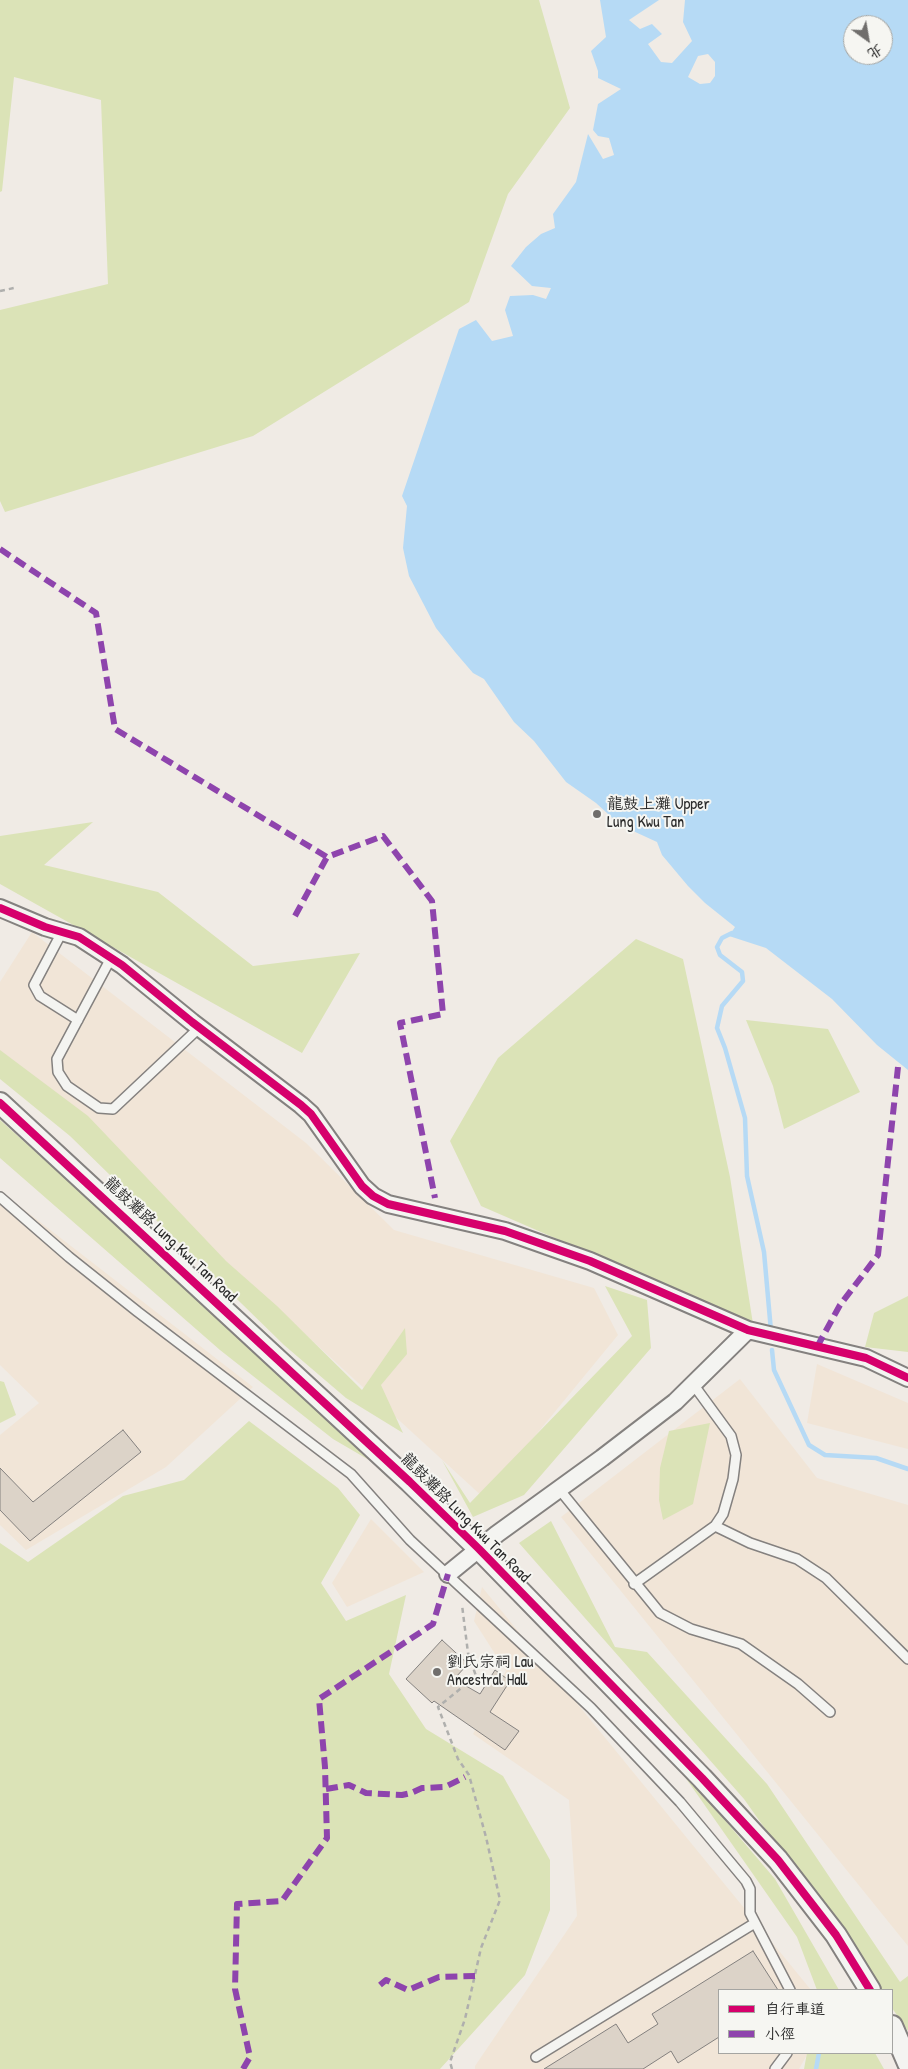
<!DOCTYPE html>
<html>
<head>
<meta charset="utf-8">
<style>
  body { margin:0 }
  #map { position:relative; width:908px; height:2069px; overflow:hidden; background:#f0ebe5; font-family:"Patrick Hand","LXGW WenKai TC",sans-serif }
  canvas { display:block }
  .legend { position:absolute; left:718px; top:1989px; width:175px; height:65px; box-sizing:border-box; background:#f6f6f2; border:1px solid #a5a5a2; margin:0; padding:6px 9px; list-style:none; font-size:15px; color:#2b2b2b }
  .legend li { display:flex; align-items:center; gap:10px; height:25px }
  .legend b { width:25px; border:1px solid #a5a5a2 }
  .north { position:absolute; left:843px; top:15px; width:50px; height:50px; box-sizing:border-box; background:#f6f6f2; border:1px solid #a5a5a2; border-radius:50%; rotate:148deg; font-size:14px; font-weight:700; line-height:20px; text-align:center; color:#2b2b2b }
  .north::after { content:''; display:block; margin:auto; width:18px; height:22px; background:#706e6c; clip-path:polygon(50% 0,100% 100%,50% 72%,0 100%) }
</style>
</head>
<body>
<div id="map">
<canvas width="908" height="2069"></canvas>
<ul class="legend">
<li><b style="height:6px;background:#d6006c"></b>自行車道</li>
<li><b style="height:6px;background:#8e44ad"></b>小徑</li>
</ul>
<div class="north">北</div>
</div>
<script>
const ctx = document.querySelector('canvas').getContext('2d');
ctx.lineJoin = 'round';
function fill(path, color) { ctx.fillStyle = color; ctx.fill(path, 'evenodd'); }
const toPath = rows => new Path2D(rows.map(r => 'M' + r).join(''));
function stroke(path, color, width, dash) { ctx.strokeStyle = color; ctx.lineWidth = width; ctx.lineCap = dash ? 'butt' : 'round'; ctx.setLineDash(dash || []); ctx.stroke(path); }
function drawText(font, color, halo, rows, align = 'center') {
  ctx.font = font + ' "Patrick Hand","LXGW WenKai TC",sans-serif'; ctx.lineWidth = 4; ctx.setLineDash([]); ctx.textBaseline = 'middle'; ctx.strokeStyle = halo; ctx.fillStyle = color; for (const [text, x, y, turn = 0] of rows) {
    ctx.save(); ctx.translate(x, y); ctx.rotate((+turn || 0) * Math.PI / 180); ctx.textAlign = isNaN(turn) ? turn : align; if (halo) ctx.strokeText(text, 0, 0); ctx.fillText(text, 0, 0); ctx.restore();
  }
}
fill(toPath([
  [32,932,306,1143,394,1230,594,1288,618,1335,484,1498,0,1055,0,982],
  [0,1191,253,1387,166,1467,26,1550,0,1525,0,1435,39,1403,0,1365],
  [817,1364,908,1403,908,1449,807,1423],
  [740,1379,817,1478,908,1505,908,1946,561,1517],
  [371,1519,424,1572,347,1607,332,1583],
  [482,1587,811,1990,719,1990,719,2053,808,2053,799,2069,475,2069,475,2066,577,1916,569,1800,473,1734,506,1671,474,1621]
]), '#f1e5d7');
fill(toPath([
  [0,0,539,0,570,108,508,194,469,302,253,436,5,512,0,501,0,310,108,284,101,100,14,77,2,191,0,192],
  [93,822,44,865,158,892,253,966,360,953,302,1053,0,884,0,836],
  [636,939,683,959,730,1177,753,1324,481,1206,450,1141,498,1058],
  [746,1020,828,1029,860,1092,784,1129,773,1086],
  [0,1050,88,1116,226,1261,277,1306,362,1390,405,1328,407,1354,381,1385,403,1433,346,1398,284,1345,70,1136,0,1079],
  [0,1120,192,1292,369,1460,333,1439,220,1350,0,1158],
  [605,1286,647,1300,651,1348,524,1495,473,1517,442,1460,470,1503,632,1336],
  [908,1296,908,1352,865,1347,874,1313],
  [0,1381,4,1382,16,1415,0,1423],
  [249,1421,338,1488,360,1515,321,1583,346,1621,406,1595,389,1674,426,1729,503,1776,550,1860,550,1910,525,1975,440,2069,0,2069,0,1543,28,1562,123,1496,184,1480],
  [710,1423,693,1504,663,1520,659,1500,660,1468,669,1431],
  [551,1521,615,1647,647,1652,767,1784,900,1982,908,1976,908,2031,892,2008,892,1990,879,1990,744,1799,519,1543],
  [671,1757,775,1879,839,1990,817,1990,797,1937],
  [807,2053,875,2053,884,2069,804,2069]
]), '#dbe3b7');
fill(toPath([
  [600,0,659,0,629,20,640,29,652,24,662,34,648,44,661,62,672,63,692,41,683,22,685,0,908,0,908,1070,877,1045,832,999,766,948,729,936,735,927,705,903,688,886,662,855,657,842,620,825,596,803,566,782,534,741,514,722,484,679,473,673,455,652,436,628,409,576,403,548,407,506,402,496,459,329,476,320,492,341,513,336,505,310,510,296,533,295,546,299,551,288,532,286,511,266,526,247,541,234,555,228,553,214,576,182,588,134,603,159,614,155,609,138,598,136,593,130,598,104,621,89,598,78,598,71,591,51,606,37],
  [853,25,883,25,883,55,853,55],
  [708,54,715,62,715,76,710,83,700,84,688,77,698,56]
]), '#b6daf5');
stroke(toPath([
  [732,933,722,938,717,947,720,955,742,972,743,981,722,1006,717,1028,725,1048,745,1118,747,1176,764,1252,771,1331],
  [772,1350,774,1370,809,1445,825,1455,876,1458,908,1469],
  [816,2069,819,2053]
]), '#b6daf5', 4.5);
const building = toPath([
  [123,1430,141,1452,30,1541,0,1510,0,1468,33,1502,123,1430],
  [442,1640,468,1664,454,1679,480,1694,495,1670,510,1681,490,1712,519,1731,505,1750,434,1701,432,1703,406,1679,442,1640],
  [753,1951,778,1990,719,1990,719,2037,678,2063,671,2051,643,2069,544,2069,616,2024,628,2043,658,2024,652,2014,753,1951]
]);
fill(building, '#dcd3c8');
stroke(building, '#84817f', 1);
const service = toPath([
  [62,932,34,985,40,996,78,1020],
  [111,958,57,1059,58,1072,67,1086,99,1108,113,1109,199,1028],
  [0,1197,69,1257,138,1312,351,1474,410,1540,591,1708,680,1802,746,1881,750,1889,750,1913,790,1990],
  [559,1489,660,1613,691,1629,741,1644,798,1684,830,1712],
  [715,1526,750,1543,797,1559,826,1578,908,1659],
  [634,1584,715,1526,723,1514,733,1479,736,1455,731,1436,693,1384],
  [536,2057,755,1923],
  [775,2069,787,2053]
]);
const minor = toPath([
  [0,908,45,927,79,937,122,965,192,1022,301,1105,311,1114,362,1186,373,1196,388,1204,505,1231,590,1261,748,1330,866,1358,908,1378],
  [448,1574,497,1534,602,1458,675,1402,748,1330]
]);
const tertiary = toPath([
  [0,1103,410,1482,479,1549,702,1778,778,1860,836,1935,870,1990],
  [892,2026,908,2063]
]);
stroke(service, '#84817f', 12);
stroke(minor, '#84817f', 20);
stroke(tertiary, '#84817f', 24);
stroke(toPath([
  [0,291,14,288],
  [452,2069,450,2062,465,2019,481,1948,500,1900,486,1837,469,1775,458,1759,438,1707,476,1676,468,1653,462,1605]
]), '#afafad', 2.5, [5, 4]);
stroke(service, '#f4f4f1', 9);
stroke(minor, '#f4f4f1', 16);
stroke(tertiary, '#f4f4f1', 20);
stroke(toPath([
  [0,549,96,613,115,729,327,857,383,836,432,901,443,1014,400,1023,435,1198],
  [295,916,327,857],
  [817,1347,840,1305,878,1255,898,1067],
  [326,1789,349,1785,366,1793,402,1795,411,1793,422,1788,445,1787,465,1777],
  [380,1985,386,1980,408,1990,439,1977,475,1976],
  [243,2069,250,2057,235,1989,237,1904,282,1901,327,1838,325,1767,319,1699,433,1624,448,1574]
]), '#8e44ad', 6, [12, 6]);
stroke(toPath([
  [0,908,45,927,79,937,122,965,192,1022,301,1105,311,1114,362,1186,373,1196,388,1204,505,1231,590,1261,748,1330,866,1358,908,1378],
  [0,1103,410,1482,479,1549,702,1778,778,1860,836,1935,870,1990]
]), '#d6006c', 8);
for (const [x, y, r, color] of [
  [597,814,5,"#706e6c"],
  [437,1672,5,"#706e6c"]
]) { const dot = new Path2D(); dot.arc(x, y, r, 0, 2 * Math.PI); ctx.fillStyle = color; ctx.fill(dot); stroke(dot, '#f6f6f2', 2); }
drawText('16px', '#2b2b2b', '#f6f6f2', [
  ["龍鼓上灘 Upper",607,805],
  ["Lung Kwu Tan",607,823],
  ["劉氏宗祠 Lau",447,1663],
  ["Ancestral Hall",447,1681]
], 'left');
drawText('16px', '#2b2b2b', '#f6f6f2', [
  ["龍鼓灘路 Lung Kwu Tan Road",170,1240,43],
  ["龍鼓灘路 Lung Kwu Tan Road",465,1518,45]
]);
</script>
</body>
</html>
